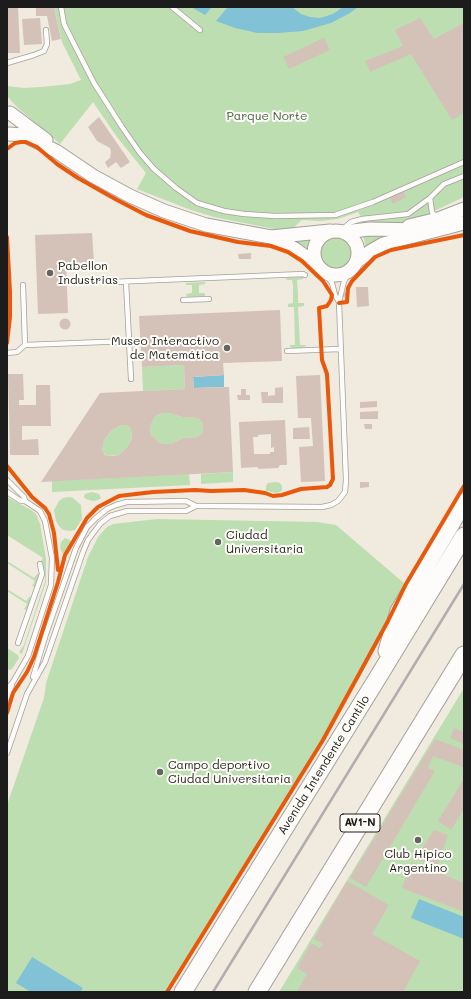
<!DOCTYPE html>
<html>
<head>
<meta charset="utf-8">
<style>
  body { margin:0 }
  #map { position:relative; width:471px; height:999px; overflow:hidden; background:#f0eadf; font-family:Mali,sans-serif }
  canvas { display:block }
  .frame { position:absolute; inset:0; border:8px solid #1c1c1c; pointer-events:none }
</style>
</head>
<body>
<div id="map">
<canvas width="471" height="999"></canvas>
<div class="frame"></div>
</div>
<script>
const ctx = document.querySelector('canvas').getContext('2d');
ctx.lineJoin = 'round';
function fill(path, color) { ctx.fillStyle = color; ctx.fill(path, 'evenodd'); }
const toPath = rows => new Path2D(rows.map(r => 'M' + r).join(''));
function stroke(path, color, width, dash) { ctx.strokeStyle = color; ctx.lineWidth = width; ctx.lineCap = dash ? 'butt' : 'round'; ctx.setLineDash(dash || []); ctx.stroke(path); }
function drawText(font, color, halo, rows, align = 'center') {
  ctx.font = font + ' Mali,sans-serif'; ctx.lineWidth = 4; ctx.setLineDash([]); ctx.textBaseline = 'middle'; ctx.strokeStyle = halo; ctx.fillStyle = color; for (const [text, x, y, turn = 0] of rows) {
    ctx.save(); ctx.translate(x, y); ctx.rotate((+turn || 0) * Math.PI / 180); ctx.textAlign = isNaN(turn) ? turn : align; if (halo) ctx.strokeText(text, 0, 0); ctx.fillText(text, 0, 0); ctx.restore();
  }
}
fill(toPath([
  [54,7,464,7,464,197,413,221,403,222,365,222,358,212,338,219,320,221,302,220,291,230,274,229,214,217,191,210,137,189,146,173,117,137,93,102,60,144,18,108,7,96,7,86,24,88,41,87,70,84,81,80,62,42],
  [361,234,390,236,366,249,364,239],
  '318 253a17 17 0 1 1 34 0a17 17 0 1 1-34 0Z',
  [312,238,308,249,309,253,287,240],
  [303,277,303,279,297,280,298,294,298,303,304,303,304,306,298,307,300,345,306,345,306,346,296,349,290,347,290,345,295,345,294,307,288,307,288,304,293,303,293,286,292,280,287,280,286,278],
  [205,282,205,284,199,285,199,293,205,293,205,296,187,297,186,294,192,293,192,285,186,285,186,283],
  [184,365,185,389,143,391,142,367],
  [163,413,169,413,182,417,198,418,203,424,202,433,197,437,184,438,170,444,164,444,159,442,151,435,150,427,154,418,157,415],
  [121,425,126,425,130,427,132,431,131,441,127,447,119,455,107,456,103,452,102,447,104,440,112,430],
  [233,472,233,482,201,484,201,474],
  [189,474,190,485,52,492,52,481],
  [276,482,280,483,282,486,282,490,280,492,276,493,266,491,266,486,268,483],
  [92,492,99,494,101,498,98,500,93,501,86,499,84,497,85,494],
  [7,497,31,510,36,514,40,524,46,559,46,582,22,654,19,652,24,645,45,581,45,571,40,563,43,558,7,535],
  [70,497,73,498,81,505,82,519,75,530,70,531,63,530,59,526,56,521,54,510,59,501,63,498],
  [157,519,317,522,336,525,405,584,388,620,323,738,165,992,7,992,7,805,44,698,46,683,88,557,98,537,107,527,113,524],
  [65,538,70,540,72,544,70,551,67,555,62,553,60,548,61,542],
  [7,561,34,578,38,573,39,574,35,587,32,586,35,581,7,563],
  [7,589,26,601,30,596,31,597,27,610,24,609,27,604,7,591],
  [7,648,18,655,19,658,12,669,9,670,7,668],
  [464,688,464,992,279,992]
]), '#bddeb1');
fill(toPath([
  [191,7,212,7,205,15],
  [228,7,292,7,301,14,310,17,320,18,333,14,343,7,358,7,350,13,331,23,303,31,279,33,257,33,235,28,216,21],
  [224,375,224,387,194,388,193,377],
  [419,899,464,917,464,939,411,918],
  [32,957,83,988,80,992,31,992,16,983]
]), '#82c2d6');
fill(toPath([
  [7,7,18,7,20,53,7,53],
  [36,7,54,7,61,39,52,41,47,16,36,16],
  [40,18,42,44,24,45,22,19],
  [420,18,434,39,464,23,464,113,452,120,411,54,370,72,365,61,403,46,395,30],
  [324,38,330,50,289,69,283,57],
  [99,117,130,162,121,168,116,162,108,168,105,162,110,158,111,152,110,148,97,141,88,127],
  [404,192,406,197,393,204,390,198],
  [92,233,94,263,66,264,68,313,38,314,35,235],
  [251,253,251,259,239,259,238,254],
  [356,287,368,287,369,306,357,307],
  [348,292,348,297,330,298,330,293],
  [280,310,282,361,223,363,224,375,193,377,194,388,229,387,233,472,41,482,100,393,185,389,184,365,142,367,139,316],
  [163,413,169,413,182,417,198,418,203,424,202,433,197,437,184,438,170,444,164,444,159,442,151,435,150,427,154,418,157,415],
  [121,425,126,425,130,427,132,433,131,441,127,447,119,455,113,456,107,456,104,454,102,449,104,440,112,430],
  '59.5 324a5.5 5.5 0 1 1 11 0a5.5 5.5 0 1 1-11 0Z',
  [8,374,23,374,24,400,19,400,19,405,36,405,36,385,50,385,51,426,22,426,22,440,38,439,39,455,10,455],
  [320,375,325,481,301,482,299,447,313,446,311,418,298,418,296,376],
  [283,387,283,403,262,403,261,392,268,392,268,396,275,395,275,388],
  [241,389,246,389,246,395,250,395,250,400,238,400,237,395,241,395],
  [377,401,377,407,360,408,360,402],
  [378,411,378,419,360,419,360,412],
  [285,420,287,465,280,465,278,468,259,469,257,467,241,468,239,422],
  [271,434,271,448,274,447,274,452,270,452,270,454,254,454,253,437,258,437,258,435],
  [364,424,372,424,372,429,365,429],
  [309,427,310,439,293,439,293,428],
  [360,482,369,482,369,487,360,488],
  [454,728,464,732,464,744,450,738],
  [435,739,464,750,463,767,433,756,428,768,435,771,366,887,350,878],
  [463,780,464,781,464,809,451,830,438,821],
  [434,830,448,835,437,866,416,858],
  [412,862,464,883,464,912,402,888],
  [347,881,389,905,372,934,420,961,403,992,297,992,307,974,297,968,311,943,320,948,323,944,314,939]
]), '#d4c2b8');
const service = toPath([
  [61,7,64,24,72,40,94,83,122,127,140,153,154,169,176,188,197,203,224,211,244,214,275,216,335,215,373,202,464,162],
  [172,7,200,30],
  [7,63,34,55,44,51,47,44,46,30],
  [430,198,432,212,437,218],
  [344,228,351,222,362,219,408,214,430,198,444,184,464,176],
  [324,272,332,283,335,295,339,302],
  [112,282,303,274,305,275],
  [126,282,131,379],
  [23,285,25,345],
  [183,300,209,299],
  [287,351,340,349],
  [7,353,17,352,25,345,129,341],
  [7,480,24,497,25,501,21,501,7,492],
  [18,643,42,574,40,564],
  [33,677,46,634,76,548,87,527,96,518,107,509,116,505,127,502,186,501,196,506],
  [7,689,13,682,28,656,51,585,52,558,45,521,40,511,25,501],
  [7,698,12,685],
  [7,753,27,694,45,662,83,552,88,540,100,524,110,516,127,511,186,511,196,506,206,506,322,507,331,505,338,501,345,492,346,480,339,302,344,281,351,269]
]);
const secondary = toPath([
  [10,113,46,140],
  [9,134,23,135,56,151,93,176,130,196,164,211,206,225,271,237,330,231],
  [409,226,438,219,464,209],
  '314 253a22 22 0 1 1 44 0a22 22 0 1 1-44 0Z',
  [344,232,370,229,420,230],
  [271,237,295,249,317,265],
  [356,262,371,251,383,244,464,223]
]);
const motorway = toPath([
  [387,651,399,611,464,502],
  [183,992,380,674,464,536],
  [257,992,464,655]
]);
stroke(service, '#a4a09a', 6);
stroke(secondary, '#a4a09a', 15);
stroke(motorway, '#a4a09a', 19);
stroke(service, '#fdfcfa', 4.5);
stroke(secondary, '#fdfcfa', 13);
stroke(motorway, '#fdfcfa', 17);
stroke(toPath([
  [213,992,464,584]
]), '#afaead', 2.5);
stroke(toPath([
  [7,149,15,143,21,142,26,142,37,147,57,164,78,178,117,200,146,215,190,231,238,242,271,246,288,252,302,261,323,281,332,295,331,300,327,306,319,308,322,360,327,374,333,479,330,485,327,487,301,489,282,495,273,496,265,493,244,490,211,491,195,490,153,492,119,496,98,507,87,518,65,555,58,582,34,657,27,672,13,693,7,713],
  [7,237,10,292,10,317,7,343],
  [339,303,347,302,348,288,352,281,375,257,391,250,464,235],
  [7,466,32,497,45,508,49,514,54,533,58,570],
  [167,992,323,740,388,621,406,584,464,486]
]), '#e8590c', 4);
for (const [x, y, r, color] of [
  [50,273,4,"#666460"],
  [227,348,4,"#666460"],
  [218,542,4,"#666460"],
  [160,772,4,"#666460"],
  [418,840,4,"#666460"]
]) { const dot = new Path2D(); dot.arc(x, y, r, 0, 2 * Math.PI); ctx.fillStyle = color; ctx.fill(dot); stroke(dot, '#fdfcf7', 1.5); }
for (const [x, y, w] of [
  [360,823,40]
]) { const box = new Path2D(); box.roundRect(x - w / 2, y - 9, w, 18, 3); ctx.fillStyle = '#fdfcf7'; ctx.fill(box); stroke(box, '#1c1c1c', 1); }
drawText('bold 11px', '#1c1c1c', null, [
  ["AV1-N",360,823]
]);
drawText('12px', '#465c43', '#fdfcf7', [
  ["Parque Norte",267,116]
]);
drawText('12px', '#1c1c1c', '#fdfcf7', [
  ["Pabellon",58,266],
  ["Industrias",58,280],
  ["Museo Interactivo",219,341,"right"],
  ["de Matemática",219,355,"right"],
  ["Ciudad",226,535],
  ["Universitaria",226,549],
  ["Campo deportivo",168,765],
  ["Ciudad Universitaria",168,779],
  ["Club Hípico",418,854,"center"],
  ["Argentino",418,868,"center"]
], 'left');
drawText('12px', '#1c1c1c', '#fdfcf7', [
  ["Avenida Intendente Cantilo",324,765,-58]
]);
</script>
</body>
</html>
